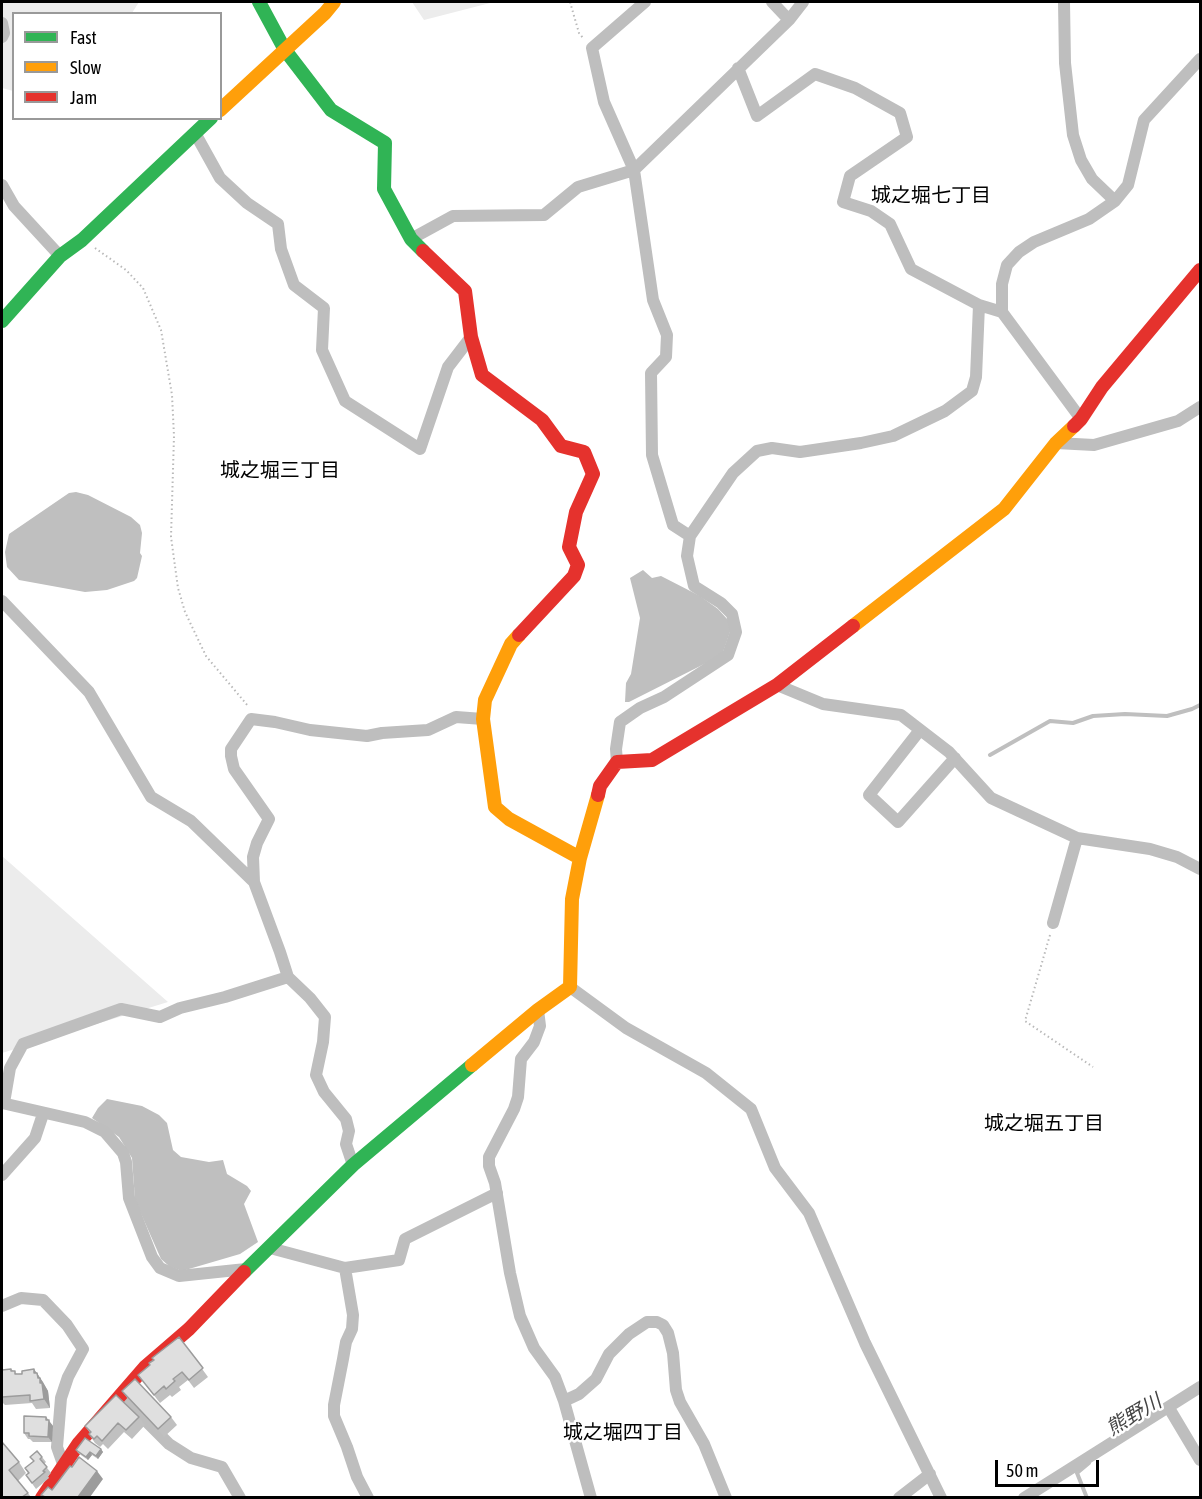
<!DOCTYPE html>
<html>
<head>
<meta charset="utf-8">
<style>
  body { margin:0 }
  #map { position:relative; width:1202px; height:1499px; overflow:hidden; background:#fff; font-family:"Asap Condensed",sans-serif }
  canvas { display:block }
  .frame { position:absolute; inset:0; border:3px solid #000; pointer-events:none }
  .legend { position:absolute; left:12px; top:12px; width:210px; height:108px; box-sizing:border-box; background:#fff; border:2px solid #999; margin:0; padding:8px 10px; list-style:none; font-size:18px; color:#000 }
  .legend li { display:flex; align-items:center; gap:12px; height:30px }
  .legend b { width:30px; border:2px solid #999 }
  .scale { position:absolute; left:995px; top:1460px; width:104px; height:27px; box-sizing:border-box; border:3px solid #000; border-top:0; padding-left:8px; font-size:18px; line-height:21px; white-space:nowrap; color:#000; -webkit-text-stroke:4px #fff; paint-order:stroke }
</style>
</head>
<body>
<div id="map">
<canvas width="1202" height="1499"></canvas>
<div class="frame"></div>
<ul class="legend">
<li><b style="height:8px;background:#30b455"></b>Fast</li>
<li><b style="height:8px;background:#ff9f0a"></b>Slow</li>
<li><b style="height:8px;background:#e5322d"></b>Jam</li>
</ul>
<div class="scale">50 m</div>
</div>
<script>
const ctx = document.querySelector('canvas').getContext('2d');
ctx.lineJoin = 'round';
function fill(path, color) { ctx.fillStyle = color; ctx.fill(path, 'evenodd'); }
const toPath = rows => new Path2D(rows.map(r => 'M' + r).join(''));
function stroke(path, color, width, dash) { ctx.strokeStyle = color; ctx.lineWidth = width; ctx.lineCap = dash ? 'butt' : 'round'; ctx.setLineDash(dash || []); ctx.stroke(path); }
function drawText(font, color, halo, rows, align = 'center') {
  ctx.font = font + ' "Asap Condensed","Noto Sans JP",sans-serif'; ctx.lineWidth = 5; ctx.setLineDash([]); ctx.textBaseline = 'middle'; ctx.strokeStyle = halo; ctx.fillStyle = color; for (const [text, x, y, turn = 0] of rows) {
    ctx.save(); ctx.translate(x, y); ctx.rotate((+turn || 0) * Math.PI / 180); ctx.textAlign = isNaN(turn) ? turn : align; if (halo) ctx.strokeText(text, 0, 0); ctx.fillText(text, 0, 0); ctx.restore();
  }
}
fill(toPath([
  [2,2,139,2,132,13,14,14,13,91,2,88],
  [412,2,494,2,424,20],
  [2,856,168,1002,2,1053]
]), '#ececec');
fill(toPath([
  [76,492,88,495,131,517,140,525,142,533,140,553,142,556,137,578,134,581,107,590,85,592,19,580,7,567,5,552,9,534,69,493],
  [643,570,652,578,661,576,700,596,718,609,728,620,731,629,722,655,629,702,625,702,626,683,631,674,640,618,630,578],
  [107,1099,142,1106,159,1115,167,1123,173,1150,181,1157,209,1162,223,1160,227,1174,247,1186,251,1191,244,1204,258,1242,240,1254,182,1271,169,1266,161,1259,135,1200,132,1158,119,1137,92,1118,98,1108]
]), '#bfbfbf');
stroke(toPath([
  [990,755,1050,721,1073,723,1093,716,1125,714,1167,716,1192,709,1200,705],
  [1087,1498,1077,1473,1089,1463]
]), '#bfbfbf', 4);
stroke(toPath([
  [570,2,579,33,583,38],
  [95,248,126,270,143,288,161,330,172,395,174,436,171,537,178,588,185,612,206,656,248,706],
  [1050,935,1025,1021,1093,1067]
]), '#b9b9b9', 2, [1.5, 3]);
stroke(toPath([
  [645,2,592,48,604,102,634,170,653,300,667,335,666,357,651,373,652,455,673,525,690,536],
  [772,2,789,20],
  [1064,2,1065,63,1073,135,1081,160,1092,179,1115,201],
  [2,23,4,33,2,37],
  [738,68,757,116,815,74,855,88,900,113,907,137,850,176,843,202,871,211,890,224,911,269,979,305,1002,312],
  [195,133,220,178,247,203,278,224,281,249,294,285,324,308,322,350,345,401,420,449,448,367,471,337],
  [2,185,14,206,60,256],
  [411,239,453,216,544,215,578,187,634,170,789,20,803,2],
  [1081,419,1002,312,1002,284,1007,265,1019,252,1034,242,1089,219,1115,201,1128,185,1144,120,1200,59],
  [1056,443,1094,445,1178,421,1200,407],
  [2,601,89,692,151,797,191,821,254,882],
  [777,685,823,704,901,715,949,752,991,798,1077,838,1150,849,1177,857,1200,869],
  [920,730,869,795,898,822,955,758],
  [617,762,616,749,620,722,640,708,664,697,728,655,736,632,732,614,721,603,694,586,687,556,690,536,733,473,757,451,772,448,800,452,861,443,893,436,945,411,972,391,976,377,979,305],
  [1053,923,1077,838],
  [570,987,626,1028,706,1073,751,1109,775,1168,809,1213,865,1343,941,1498],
  [538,1010,540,1026,534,1042,521,1059,518,1097,514,1109,489,1157,489,1166,495,1183,510,1273,520,1316,534,1348,555,1377,564,1401,591,1498],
  [2,1103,85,1122,105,1132,123,1153,126,1162,129,1198,152,1257,160,1268,179,1276,246,1269],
  [4,1103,10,1068,23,1044,121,1009,160,1017,180,1008,225,997,288,977],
  [353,1165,346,1144,349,1131,346,1119,324,1092,316,1075,323,1042,325,1017,310,998,288,977,280,952,254,882,253,857,257,843,269,819,234,769,231,756,231,749,251,719,275,722,310,730,367,736,382,733,428,730,456,717,483,719],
  [2,1175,35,1138,43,1114],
  [270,1248,345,1268,399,1260,405,1239,497,1193],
  [345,1268,353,1315,352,1329,346,1342,343,1359,334,1405,334,1416,347,1447,357,1477,368,1498],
  [2,1306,21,1298,43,1300,67,1325,83,1349,68,1377,61,1398,57,1447,63,1464],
  [120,1395,169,1444,191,1458,222,1467,240,1498],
  [564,1401,579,1394,596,1379,609,1354,629,1334,647,1322,657,1322,663,1325,668,1333,673,1353,676,1390,680,1402,704,1444,726,1498],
  [1169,1408,1200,1460],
  [899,1498,930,1474],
  [1024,1498,1200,1387]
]), '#bebebe', 12);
stroke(toPath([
  [259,2,285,50,331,110,385,143,384,189,411,239,423,251],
  [2,321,60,256,82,240,211,118],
  [244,1272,353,1165,472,1065]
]), '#30b455', 14);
stroke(toPath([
  [220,110,325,13,334,2],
  [853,626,1004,509,1056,443,1074,426],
  [519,635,511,644,485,700,483,719,495,807,509,819,580,858],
  [472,1065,538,1010,570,987,572,899,580,858,598,795]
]), '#ff9f0a', 14);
stroke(toPath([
  [423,251,465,291,471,337,482,375,542,420,561,446,584,452,593,474,576,512,569,547,578,565,574,576,519,635],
  [1074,426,1081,419,1102,387,1200,270],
  [598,795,600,786,617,762,652,760,777,685,853,626],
  [42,1498,79,1443,145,1367,189,1329,244,1272]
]), '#e5322d', 14);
fill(toPath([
  [179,1337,208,1377,194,1388,188,1380,179,1387,181,1390,172,1397,170,1395,160,1403,138,1375,150,1365],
  [11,1369,17,1374,37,1373,48,1391,50,1408,36,1409,32,1403,5,1405,2,1402,2,1370],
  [122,1391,171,1417,177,1425,164,1437,128,1399],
  [46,1417,53,1426,52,1442,33,1442,30,1439,28,1439,24,1433],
  [139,1417,145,1425,132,1439,124,1432,108,1449,103,1444,100,1447,95,1443,89,1434,90,1433,85,1426],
  [2,1442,19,1462,26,1473,18,1481,31,1497,2,1497],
  [101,1449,103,1452,98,1459,92,1455,88,1460,78,1453,76,1450],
  [42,1457,46,1462,44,1464,51,1473,48,1476,49,1478,36,1489,26,1475,28,1473,25,1468]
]), '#c0c0c0');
fill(toPath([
  [34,1369,43,1382,48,1391,50,1408,44,1399,34,1373],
  [46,1417,53,1426,52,1442,48,1437],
  [101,1449,103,1452,98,1459,96,1456],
  [90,1452,92,1455,88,1460,86,1457],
  [97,1471,103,1479,90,1497,78,1497]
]), '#9c9c9c');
const building = toPath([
  [179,1337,203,1368,189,1380,182,1372,173,1379,175,1381,166,1389,164,1386,154,1395,138,1375,150,1365,149,1363,154,1360,152,1358,179,1337],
  [11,1369,11,1371,15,1371,15,1374,22,1374,22,1371,34,1369,34,1373,37,1373,38,1378,40,1378,40,1383,42,1383,44,1399,30,1401,30,1395,2,1397,2,1370,11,1369],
  [135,1379,171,1417,158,1429,122,1391,135,1379],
  [116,1395,139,1417,126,1430,118,1423,102,1441,97,1436,94,1439,89,1434,91,1432,85,1426,116,1395],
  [24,1416,46,1417,46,1420,49,1420,48,1437,29,1436,29,1433,24,1433,24,1416],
  [85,1438,101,1449,96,1456,90,1452,86,1457,76,1450,85,1438],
  [2,1442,19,1462,9,1470,28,1493,22,1497,2,1497,2,1442],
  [37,1451,42,1457,40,1459,47,1467,43,1471,45,1472,32,1483,26,1475,29,1473,25,1468,34,1461,30,1457,37,1451],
  [79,1457,97,1471,78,1497,45,1497,41,1495,48,1487,52,1490,70,1466,72,1467,79,1457]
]);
fill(building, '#dfdfdf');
stroke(building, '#9c9c9c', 1.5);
drawText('20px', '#000', '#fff', [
  ["城之堀七丁目",931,196],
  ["城之堀三丁目",280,471],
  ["城之堀五丁目",1044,1124],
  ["城之堀四丁目",623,1433]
]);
drawText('italic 20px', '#444', '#fff', [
  ["熊野川",1134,1415,-31]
]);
</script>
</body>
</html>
